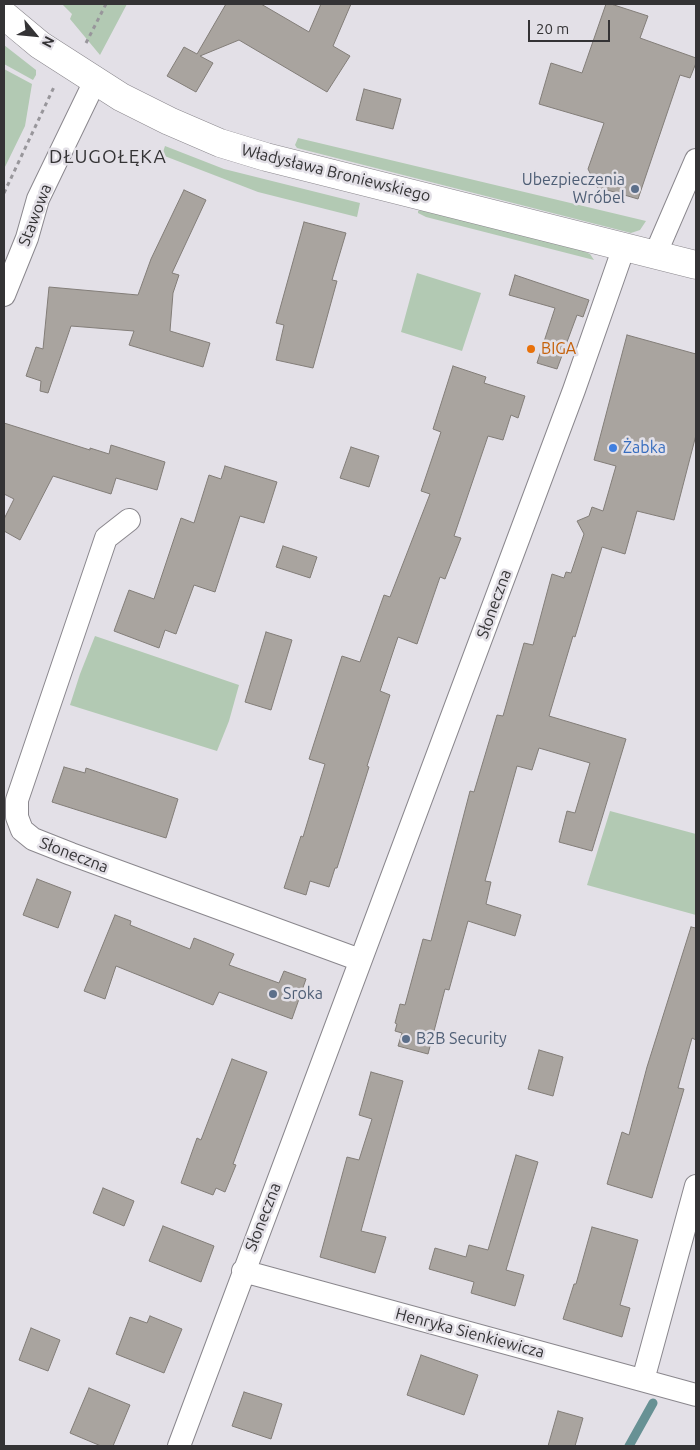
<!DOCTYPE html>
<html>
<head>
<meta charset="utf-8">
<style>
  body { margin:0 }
  #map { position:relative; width:700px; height:1450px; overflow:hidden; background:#e3e0e7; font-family:Ubuntu,sans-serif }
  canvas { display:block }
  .frame { position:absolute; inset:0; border:5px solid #343335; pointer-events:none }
  .north { position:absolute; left:10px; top:10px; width:50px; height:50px; -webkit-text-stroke:4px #e3e0e7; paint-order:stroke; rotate:118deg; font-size:14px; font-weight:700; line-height:20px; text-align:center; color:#343335 }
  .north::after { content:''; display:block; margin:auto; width:18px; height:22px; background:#343335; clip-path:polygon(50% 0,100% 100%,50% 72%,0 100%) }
  .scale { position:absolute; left:528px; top:20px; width:82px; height:22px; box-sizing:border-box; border:2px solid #343335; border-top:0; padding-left:6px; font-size:15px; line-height:18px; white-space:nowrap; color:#343335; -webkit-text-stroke:4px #e3e0e7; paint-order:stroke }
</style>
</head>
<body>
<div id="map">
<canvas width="700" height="1450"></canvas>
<div class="frame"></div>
<div class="north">N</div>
<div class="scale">20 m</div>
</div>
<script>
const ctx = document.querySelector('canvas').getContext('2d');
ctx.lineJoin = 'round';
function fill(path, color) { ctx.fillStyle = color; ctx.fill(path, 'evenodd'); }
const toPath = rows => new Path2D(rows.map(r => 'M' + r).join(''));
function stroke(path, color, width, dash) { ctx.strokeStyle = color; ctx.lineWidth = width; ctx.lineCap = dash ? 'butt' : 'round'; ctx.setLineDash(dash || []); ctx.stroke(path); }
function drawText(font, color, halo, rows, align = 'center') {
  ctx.font = font + ' Ubuntu,sans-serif'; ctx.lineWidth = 5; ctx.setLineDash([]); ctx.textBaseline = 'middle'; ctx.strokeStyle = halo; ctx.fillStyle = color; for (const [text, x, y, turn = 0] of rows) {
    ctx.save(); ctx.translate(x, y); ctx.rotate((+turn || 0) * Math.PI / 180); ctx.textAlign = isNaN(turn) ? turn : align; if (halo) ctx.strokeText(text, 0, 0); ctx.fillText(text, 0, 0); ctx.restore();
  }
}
fill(toPath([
  [62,4,127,4,100,55,70,19,72,14],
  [4,45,36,70,36,75,33,80,4,64],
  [4,69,32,84,25,126,4,169],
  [298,138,646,221,640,230,631,233,297,148,295,145],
  [165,146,224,169,360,203,357,217,258,192,162,155],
  [423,209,583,251,590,254,594,260,426,217,418,213,418,211],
  [417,273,481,293,462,351,401,332],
  [95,636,239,685,229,721,217,751,70,705,80,674],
  [610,811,696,834,696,915,587,885]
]), '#b2c9b3');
stroke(toPath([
  [629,1446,653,1403]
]), '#679194', 9);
const building = toPath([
  [226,4,261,4,309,32,321,4,351,4,333,46,350,56,327,92,239,40,200,56,213,63,196,92,167,76,184,47,197,54,226,4],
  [606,4,611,4,648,16,640,38,696,58,696,63,690,78,680,75,638,199,597,187,588,169,604,123,539,104,551,63,582,73,606,4],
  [364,89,401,99,393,129,356,120,364,89],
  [184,190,206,200,172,273,179,275,173,293,170,331,210,343,203,367,129,345,134,331,71,326,48,393,40,391,41,381,26,376,36,347,43,349,49,287,138,295,151,259,184,190],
  [304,222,346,233,332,280,337,281,313,368,276,360,284,325,276,323,304,222],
  [515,275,589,300,583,317,577,315,557,369,537,363,555,308,509,295,515,275],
  [627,335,696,354,696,435,674,520,637,511,625,554,602,547,575,637,573,636,549,716,626,739,592,851,559,842,567,811,575,813,590,763,539,748,532,770,517,766,485,881,491,882,486,904,521,915,515,936,468,921,449,990,445,989,428,1054,398,1046,402,1033,395,1031,397,1024,395,1023,400,1004,405,1005,423,939,431,941,470,791,474,792,497,715,503,716,524,643,533,645,552,574,564,578,566,572,571,573,584,534,577,521,589,516,592,507,603,511,616,466,594,460,627,335],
  [453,366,486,377,484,383,525,396,518,418,511,415,503,440,488,436,454,536,461,538,445,579,440,577,417,644,398,637,380,691,390,695,367,766,369,767,337,868,335,868,329,887,310,881,306,895,284,888,301,836,303,837,325,764,309,759,342,656,360,662,384,595,390,597,430,494,421,491,441,432,433,429,453,366],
  [4,423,90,450,90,448,109,454,111,445,165,462,157,490,116,478,111,494,53,476,20,540,4,531,4,519,14,499,4,494,4,423],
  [351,447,379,456,369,487,340,478,351,447],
  [225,466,277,482,264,523,240,516,215,592,194,585,176,634,165,630,159,648,114,631,129,590,154,599,181,518,194,523,209,475,221,479,225,466],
  [283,546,317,557,310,578,276,567,283,546],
  [266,632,292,640,271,710,245,702,266,632],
  [64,767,85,773,86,768,178,799,166,838,52,802,64,767],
  [37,879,71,892,58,928,23,915,37,879],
  [115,915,131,921,130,925,190,949,194,938,234,954,229,965,279,983,284,971,306,979,292,1019,219,992,213,1005,116,966,105,999,84,991,115,915],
  [691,927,696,928,696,1040,692,1038,678,1088,684,1089,652,1198,607,1184,622,1132,629,1135,647,1067,691,927],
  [539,1050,563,1057,553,1096,528,1089,539,1050],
  [232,1059,267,1072,233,1164,236,1165,225,1192,216,1188,213,1195,181,1183,197,1138,201,1140,232,1059],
  [371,1072,403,1081,361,1231,386,1237,375,1273,320,1257,347,1157,359,1160,372,1119,359,1115,371,1072],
  [516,1155,538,1162,506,1270,524,1275,515,1306,471,1293,474,1282,429,1269,435,1248,466,1257,469,1245,488,1250,516,1155],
  [103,1188,134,1201,124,1226,93,1213,103,1188],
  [163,1226,214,1246,201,1282,149,1261,163,1226],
  [592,1227,638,1240,620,1305,630,1308,622,1337,563,1319,574,1284,576,1284,592,1227],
  [150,1316,182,1329,164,1373,116,1354,130,1317,147,1323,150,1316],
  [31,1328,60,1340,48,1371,19,1360,31,1328],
  [421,1355,478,1375,464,1415,407,1395,421,1355],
  [89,1388,130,1405,113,1446,101,1446,70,1433,89,1388],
  [244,1392,282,1404,271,1439,232,1426,244,1392],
  [558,1411,583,1418,575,1446,548,1446,558,1411]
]);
fill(building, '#a9a49f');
stroke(building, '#827d78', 1);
const minor = toPath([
  [655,255,696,160],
  [4,295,27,238,38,199,95,81],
  [129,520,106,538,17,800,17,817,22,830,33,839,71,854,360,960],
  [243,1271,696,1395],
  [643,1380,696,1186],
  [179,1446,574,390,624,247]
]);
const tertiary = toPath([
  [4,15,40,45,121,97,169,121,220,143,266,157,696,265]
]);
stroke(minor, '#8a878d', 24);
stroke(tertiary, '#8a878d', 29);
stroke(toPath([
  [86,43,106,4],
  [4,193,54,87]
]), '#98969b', 3, [4, 4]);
stroke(minor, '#fff', 22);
stroke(tertiary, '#fff', 28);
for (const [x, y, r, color] of [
  [635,189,5,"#5c6f8a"],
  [531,349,5,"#e8710a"],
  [613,448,5,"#3f7fe0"],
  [273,994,5,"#5c6f8a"],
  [406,1039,5,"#5c6f8a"]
]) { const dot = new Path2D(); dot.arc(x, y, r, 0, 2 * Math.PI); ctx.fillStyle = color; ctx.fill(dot); stroke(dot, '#e3e0e7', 2); }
drawText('16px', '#343335', '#e3e0e7', [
  ["Władysława Broniewskiego",336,173,14],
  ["Stawowa",35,215,-69],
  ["Słoneczna",494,604,-70],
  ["Słoneczna",74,855,21],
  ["Słoneczna",263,1217,-69],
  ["Henryka Sienkiewicza",470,1333,15]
]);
drawText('16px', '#4e5e75', '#e3e0e7', [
  ["Ubezpieczenia",625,180,"right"],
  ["Wróbel",625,198,"right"],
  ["Sroka",283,994],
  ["B2B Security",416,1039]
], 'left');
drawText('16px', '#c56008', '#e3e0e7', [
  ["BIGA",541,349]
], 'left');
drawText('16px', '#366cbe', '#e3e0e7', [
  ["Żabka",623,448]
], 'left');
ctx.letterSpacing = '1px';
drawText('19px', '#343335', '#e3e0e7', [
  ["DŁUGOŁĘKA",108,157]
]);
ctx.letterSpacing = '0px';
</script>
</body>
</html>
